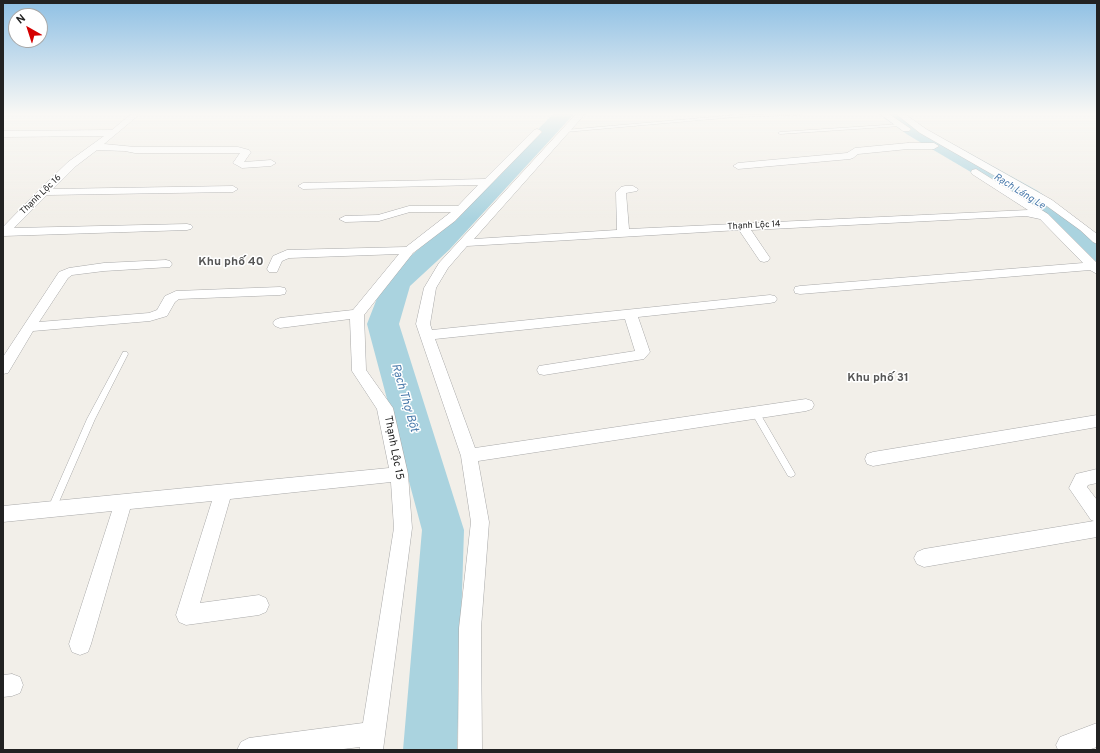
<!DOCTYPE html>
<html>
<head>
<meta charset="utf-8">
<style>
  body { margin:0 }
  #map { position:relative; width:1100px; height:753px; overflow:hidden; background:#f2efe9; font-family:Overpass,sans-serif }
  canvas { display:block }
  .frame { position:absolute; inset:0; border:4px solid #222; pointer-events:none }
  .north { position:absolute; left:8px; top:8px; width:40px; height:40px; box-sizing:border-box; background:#fff; border:1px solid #a7a7a7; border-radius:50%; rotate:321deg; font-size:11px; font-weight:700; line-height:16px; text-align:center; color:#222 }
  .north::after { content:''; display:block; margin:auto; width:14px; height:18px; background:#d40000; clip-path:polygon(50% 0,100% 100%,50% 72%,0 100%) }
</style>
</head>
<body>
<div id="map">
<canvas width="1100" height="753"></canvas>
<div class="frame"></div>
<div class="north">N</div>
</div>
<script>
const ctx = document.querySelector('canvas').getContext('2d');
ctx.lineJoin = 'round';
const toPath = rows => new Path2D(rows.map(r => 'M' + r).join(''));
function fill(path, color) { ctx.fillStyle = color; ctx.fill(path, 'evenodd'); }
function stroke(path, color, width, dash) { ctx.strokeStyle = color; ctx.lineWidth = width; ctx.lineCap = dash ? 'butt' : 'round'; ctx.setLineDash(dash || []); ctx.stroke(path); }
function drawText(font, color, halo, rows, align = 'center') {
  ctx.font = font + ' Overpass,sans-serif'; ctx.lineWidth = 3; ctx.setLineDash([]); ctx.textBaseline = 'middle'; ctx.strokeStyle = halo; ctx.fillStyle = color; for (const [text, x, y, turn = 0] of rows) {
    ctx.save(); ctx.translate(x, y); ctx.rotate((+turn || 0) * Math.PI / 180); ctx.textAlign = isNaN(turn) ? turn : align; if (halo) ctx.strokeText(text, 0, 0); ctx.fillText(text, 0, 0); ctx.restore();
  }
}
fill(toPath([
  [553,114,574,114,449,250,410,286,399,324,464,530,457,750,403,750,422,530,367,324,383,283,387,277,431,238,553,114],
  [881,114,904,114,922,127,1038,191,1076,219,1097,241,1097,265,1087,263,1058,229,1020,201,908,135,884,118,881,114]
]), '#aad3df');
const service = toPath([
  [770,114,802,114,800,115,735,117,565,132,563,131,565,130,735,115,770,114],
  [900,124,901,124,901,126,780,134,778,133,780,132,900,124],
  [123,352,127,352,128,354,95,419,55,511,52,512,49,511,48,508,87,419,123,352],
  [755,409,758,410,794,472,795,474,794,476,791,477,788,476,751,412,752,410,755,409]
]);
const minor = toPath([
  [131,114,140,114,104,144,135,147,238,147,249,150,251,152,244,162,271,160,276,163,271,166,242,168,233,163,240,153,135,153,125,151,97,150,76,166,53,189,233,186,238,189,233,192,47,195,14,228,187,224,191,225,193,227,191,229,187,230,3,236,3,227,39,190,68,162,104,136,3,137,3,131,112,130,131,114],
  [576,114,585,114,474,239,617,230,616,192,621,187,625,186,633,186,638,189,637,191,626,193,629,229,1028,210,972,174,971,172,972,170,976,169,1048,214,1097,263,1097,274,1090,270,800,294,795,293,794,290,795,287,800,286,1083,263,1040,219,1026,216,751,230,770,258,768,261,764,262,760,261,739,230,467,246,448,268,436,288,430,324,432,330,770,295,775,296,777,299,775,302,770,303,638,317,650,352,644,359,544,375,539,374,537,370,539,366,635,351,625,319,435,339,475,448,806,399,812,401,814,405,812,409,806,411,478,461,489,522,481,628,482,750,458,750,459,628,471,522,461,456,416,324,424,288,439,263,576,114],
  [880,114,889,114,911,129,909,131,903,131,880,114],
  [896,114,905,114,926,129,1052,200,1097,234,1097,244,1093,242,1080,230,1044,204,920,133,896,114],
  [537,129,540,130,542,132,540,134,455,221,413,253,364,315,366,370,393,408,408,474,412,528,383,750,359,750,360,747,335,750,237,750,241,742,249,738,363,723,394,528,391,482,230,499,200,603,259,595,266,598,269,605,266,612,259,615,186,625,179,622,176,615,212,501,130,509,91,644,88,652,80,655,72,652,69,644,112,511,3,522,3,506,389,468,377,409,352,371,350,319,280,328,275,326,273,323,275,320,280,318,353,310,399,254,289,258,282,261,277,272,269,272,267,269,273,256,287,250,406,247,451,212,410,212,379,221,345,222,339,219,345,216,378,215,409,206,458,206,478,185,303,189,298,186,303,183,485,179,534,130,537,129],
  [908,143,934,143,939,146,934,149,908,149,858,154,853,158,850,159,738,169,733,166,738,163,847,153,855,148,908,143],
  [166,260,170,261,172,264,170,267,104,271,72,275,68,278,39,322,149,313,157,310,165,296,176,291,280,287,285,288,286,291,285,294,280,295,179,299,175,302,167,316,150,321,33,331,8,373,3,374,3,357,59,272,69,268,104,263,166,260],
  [1097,415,1097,427,873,466,867,464,865,459,867,454,873,452,1097,415],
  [1097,469,1097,483,1088,485,1087,487,1097,500,1097,537,924,567,917,564,914,558,917,552,924,549,1094,521,1091,520,1069,488,1076,474,1097,469],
  [12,674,20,677,23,685,20,693,12,696,3,697,3,675,12,674],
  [1097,723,1097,747,1088,750,1058,750,1056,745,1060,737,1097,723]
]);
stroke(service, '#a9a9a9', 1);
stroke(minor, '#a9a9a9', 1);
fill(service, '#fff');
fill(minor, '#fff');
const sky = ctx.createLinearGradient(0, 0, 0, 219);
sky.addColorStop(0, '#8fc0e4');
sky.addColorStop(0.52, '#f9f8f5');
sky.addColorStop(1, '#f9f8f500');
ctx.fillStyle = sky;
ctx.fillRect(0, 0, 1100, 219);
drawText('9px', '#222', '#fff', [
  ["Thạnh Lộc 16",41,195,-44],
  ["Thạnh Lộc 14",754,226,-3]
]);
drawText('italic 10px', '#4a7aab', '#fff', [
  ["Rạch Láng Le",1019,192,32]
]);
drawText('11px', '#222', '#fff', [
  ["Thạnh Lộc 15",393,448,79]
]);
drawText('bold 12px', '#555', '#fff', [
  ["Khu phố 40",231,263],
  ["Khu phố 31",878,379]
]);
drawText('italic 12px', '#4a7aab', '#fff', [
  ["Rạch Thợ Bột",404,398,74]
]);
</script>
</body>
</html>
